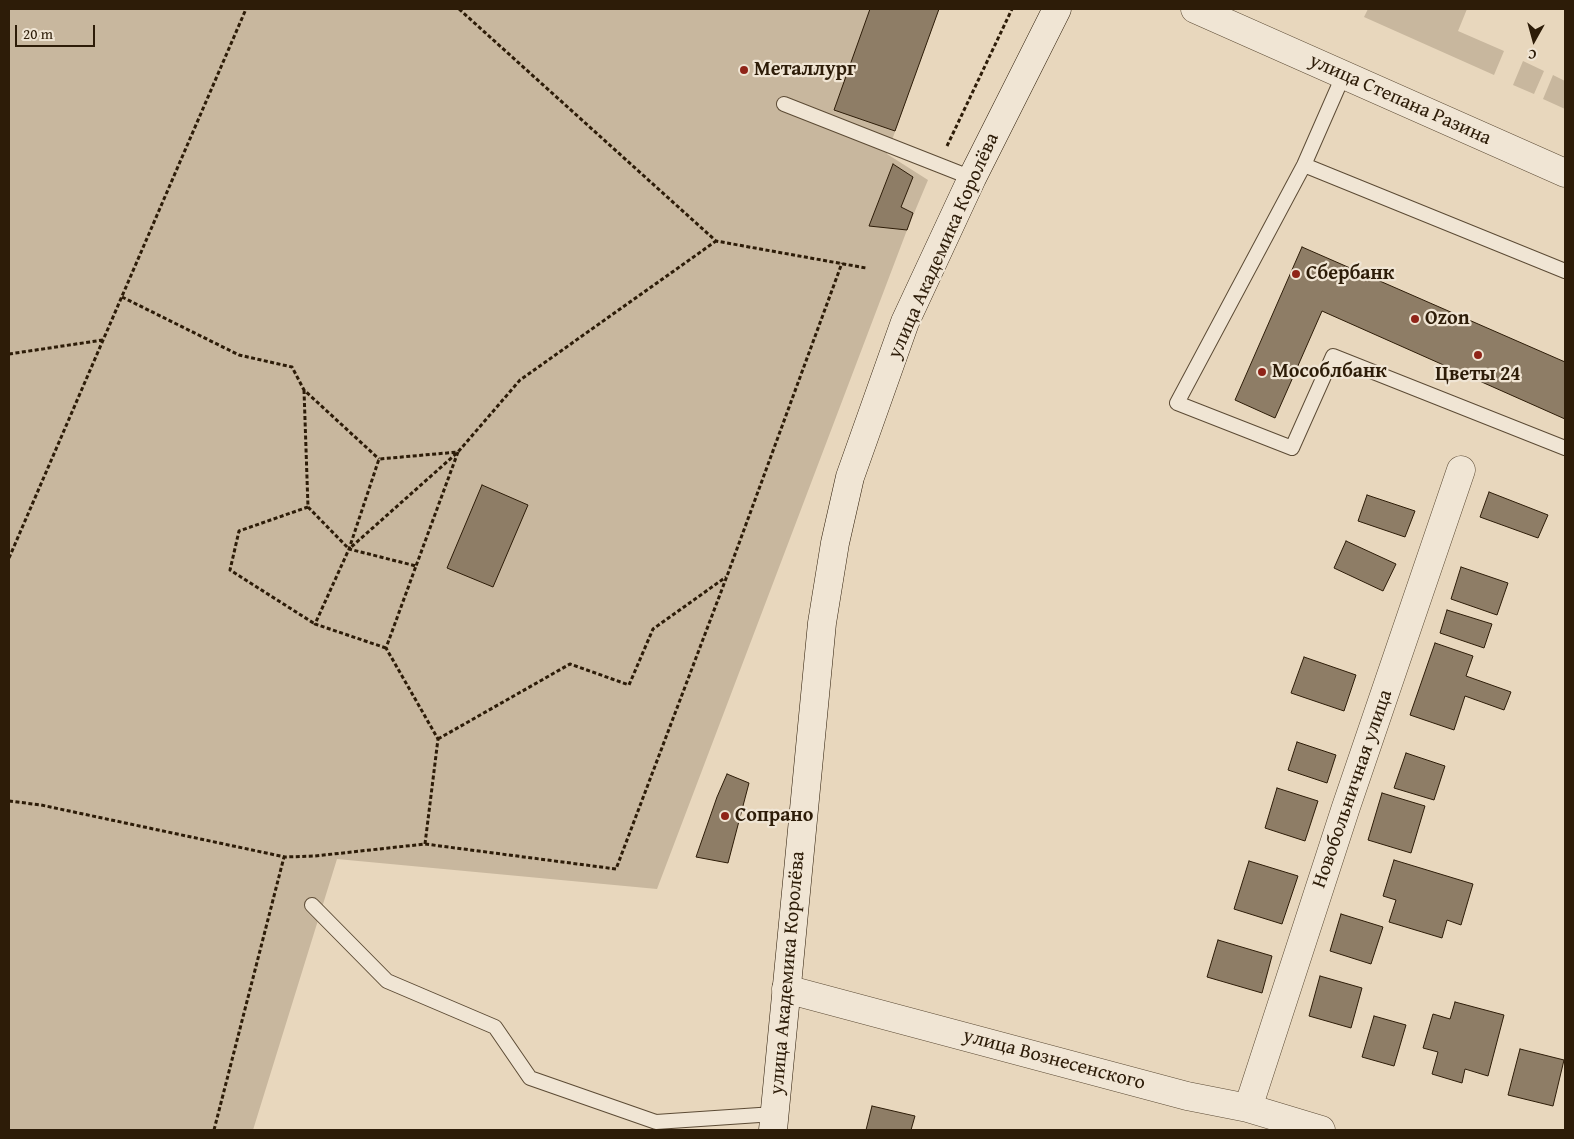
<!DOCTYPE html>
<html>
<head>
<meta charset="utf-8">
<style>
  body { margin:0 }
  #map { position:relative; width:1574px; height:1139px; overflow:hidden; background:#e8d7bd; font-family:"Gentium Book Plus",serif }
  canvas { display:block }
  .frame { position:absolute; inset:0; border:10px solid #2d1c08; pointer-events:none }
  .north { position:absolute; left:1509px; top:15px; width:50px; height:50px; -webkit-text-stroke:4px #f0e5d4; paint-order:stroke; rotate:187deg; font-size:14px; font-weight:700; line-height:20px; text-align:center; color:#2d1c08 }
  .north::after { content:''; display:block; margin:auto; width:18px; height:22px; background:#2d1c08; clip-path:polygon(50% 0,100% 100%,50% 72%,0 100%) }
  .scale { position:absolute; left:15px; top:25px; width:80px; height:22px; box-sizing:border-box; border:2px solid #2d1c08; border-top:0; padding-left:6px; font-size:15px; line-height:18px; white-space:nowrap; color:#2d1c08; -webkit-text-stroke:4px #f0e5d4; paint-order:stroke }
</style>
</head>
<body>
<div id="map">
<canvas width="1574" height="1139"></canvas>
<div class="frame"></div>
<div class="north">С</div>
<div class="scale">20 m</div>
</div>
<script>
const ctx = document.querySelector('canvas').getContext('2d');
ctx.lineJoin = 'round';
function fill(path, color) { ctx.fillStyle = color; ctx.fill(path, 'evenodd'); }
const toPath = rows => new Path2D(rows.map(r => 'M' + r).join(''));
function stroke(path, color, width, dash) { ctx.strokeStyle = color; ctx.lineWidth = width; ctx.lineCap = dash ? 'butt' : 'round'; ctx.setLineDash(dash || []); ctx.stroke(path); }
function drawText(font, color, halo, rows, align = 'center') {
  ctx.font = font + ' "Gentium Book Plus",serif'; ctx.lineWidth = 4.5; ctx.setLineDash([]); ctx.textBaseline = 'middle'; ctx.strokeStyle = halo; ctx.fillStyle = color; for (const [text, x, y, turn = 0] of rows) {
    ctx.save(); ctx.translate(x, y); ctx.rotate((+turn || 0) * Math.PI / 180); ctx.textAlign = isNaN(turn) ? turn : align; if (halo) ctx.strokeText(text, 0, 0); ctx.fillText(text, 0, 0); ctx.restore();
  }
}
fill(toPath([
  [9,9,939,9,887,154,928,180,907,230,657,889,337,859,253,1130,9,1130],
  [1368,9,1467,9,1458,31,1504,51,1494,75,1364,17],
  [1523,61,1544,71,1534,94,1513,85],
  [1553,75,1565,81,1565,109,1543,99]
]), '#c8b79e');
const building = toPath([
  [870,9,939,9,895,131,834,110,870,9],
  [893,164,913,177,901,207,913,213,907,230,869,226,893,164],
  [1302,247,1565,362,1565,419,1322,311,1275,418,1235,400,1302,247],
  [482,485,528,505,493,587,447,568,482,485],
  [1489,492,1548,515,1538,538,1480,517,1489,492],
  [1367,495,1415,511,1405,537,1358,521,1367,495],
  [1346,541,1396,564,1383,591,1334,568,1346,541],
  [1461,567,1508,583,1497,615,1451,599,1461,567],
  [1447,610,1492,624,1484,648,1440,633,1447,610],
  [1435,643,1473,656,1466,676,1511,692,1504,710,1465,696,1454,730,1410,715,1435,643],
  [1304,657,1356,675,1344,711,1291,693,1304,657],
  [1297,742,1336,755,1327,783,1288,770,1297,742],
  [1406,753,1445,766,1434,800,1394,788,1406,753],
  [727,774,749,783,728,863,696,857,717,797,727,774],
  [1277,788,1318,801,1305,841,1265,828,1277,788],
  [1382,793,1425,806,1411,853,1368,840,1382,793],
  [1394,860,1473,884,1461,925,1447,920,1442,938,1389,922,1396,900,1383,896,1394,860],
  [1249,861,1298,876,1282,924,1234,909,1249,861],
  [1341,914,1383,927,1371,964,1330,951,1341,914],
  [1218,940,1272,956,1262,993,1207,977,1218,940],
  [1320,976,1362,988,1351,1028,1309,1016,1320,976],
  [1455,1002,1504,1015,1488,1076,1465,1069,1462,1083,1432,1074,1438,1052,1423,1048,1433,1014,1450,1019,1455,1002],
  [1374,1016,1406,1025,1394,1066,1362,1057,1374,1016],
  [1520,1049,1564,1060,1553,1106,1508,1095,1520,1049],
  [872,1106,915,1116,911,1130,866,1130,872,1106]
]);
fill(building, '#8e7d66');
stroke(building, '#2d1c08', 1);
const lane = toPath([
  [1343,76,1304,165,1177,403,1292,448,1333,356,1565,448],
  [784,104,972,178],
  [1304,165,1565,271],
  [312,905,387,981,495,1027,530,1078,656,1122,774,1114]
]);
const street = toPath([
  [1195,9,1565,173],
  [786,989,1187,1096,1248,1108,1321,1130],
  [1248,1108,1346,807,1461,470]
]);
const secondary = toPath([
  [773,1130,822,623,835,543,850,477,905,322,972,178,1057,9]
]);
stroke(lane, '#5c4b35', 16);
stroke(street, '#5c4b35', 29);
stroke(secondary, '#2d1c08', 29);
stroke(toPath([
  [459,9,716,241,866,268],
  [947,146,1012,9],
  [122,297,239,355,292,367,304,390,379,459],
  [9,354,103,340],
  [304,390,308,507,239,531,230,570,315,624],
  [308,507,349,549],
  [9,558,246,9],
  [386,648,315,624,349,549,379,459,458,452,416,566],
  [438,739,570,664,629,685,653,629,726,577],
  [9,801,41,805,285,857,315,856,425,844,616,869,727,576,842,263],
  [425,844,438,739,386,648,416,566,349,549,458,452,520,380,716,241],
  [214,1130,284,857]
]), '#2d1c08', 3, [4, 2.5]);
stroke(lane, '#f0e5d4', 14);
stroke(street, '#f0e5d4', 28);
stroke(secondary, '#f0e5d4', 28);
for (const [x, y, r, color] of [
  [744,70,5,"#8f2418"],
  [1296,274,5,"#8f2418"],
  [1415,319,5,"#8f2418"],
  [1478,355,5,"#8f2418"],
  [1262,372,5,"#8f2418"],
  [725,816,5,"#8f2418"]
]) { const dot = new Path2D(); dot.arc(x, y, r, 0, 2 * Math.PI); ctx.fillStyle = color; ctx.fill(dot); stroke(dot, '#f0e5d4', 2); }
drawText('bold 20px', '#2d1c08', '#f0e5d4', [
  ["Металлург",754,70],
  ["Сбербанк",1306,274],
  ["Ozon",1425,319],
  ["Мособлбанк",1272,372],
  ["Цветы 24",1478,375,"center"],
  ["Сопрано",735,816]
], 'left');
drawText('20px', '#2d1c08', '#f0e5d4', [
  ["улица Степана Разина",1400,100,24],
  ["улица Академика Королёва",944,246,-66],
  ["Новобольничная улица",1353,789,-71],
  ["улица Академика Королёва",788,973,-85],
  ["улица Вознесенского",1054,1060,15]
]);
</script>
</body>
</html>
